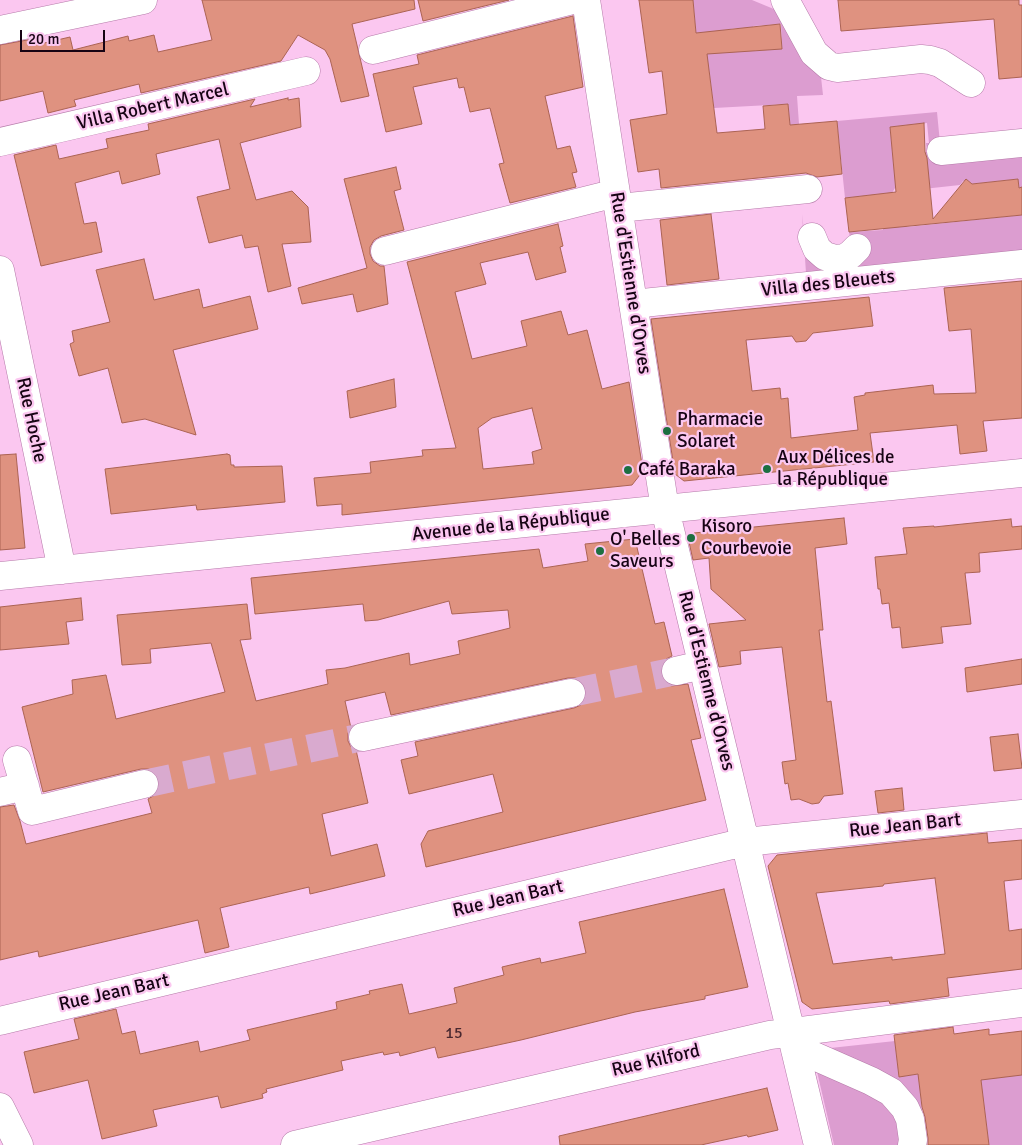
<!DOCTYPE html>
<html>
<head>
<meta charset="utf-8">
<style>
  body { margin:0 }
  #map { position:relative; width:1022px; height:1145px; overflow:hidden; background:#fbc7f0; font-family:Signika,sans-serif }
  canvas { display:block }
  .scale { position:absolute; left:20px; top:30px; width:85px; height:22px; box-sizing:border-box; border:2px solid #170414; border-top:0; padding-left:6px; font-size:15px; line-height:18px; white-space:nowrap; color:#170414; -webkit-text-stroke:4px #fbc7f0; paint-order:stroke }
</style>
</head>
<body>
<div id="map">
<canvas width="1022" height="1145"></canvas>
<div class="scale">20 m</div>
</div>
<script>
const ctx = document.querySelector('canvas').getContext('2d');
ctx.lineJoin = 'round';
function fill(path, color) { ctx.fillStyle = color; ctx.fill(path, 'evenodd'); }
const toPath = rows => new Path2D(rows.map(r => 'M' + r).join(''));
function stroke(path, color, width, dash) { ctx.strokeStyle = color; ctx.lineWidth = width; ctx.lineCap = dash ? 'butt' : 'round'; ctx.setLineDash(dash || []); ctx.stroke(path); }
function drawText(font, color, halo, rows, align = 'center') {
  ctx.font = font + ' Signika,sans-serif'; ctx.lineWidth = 4.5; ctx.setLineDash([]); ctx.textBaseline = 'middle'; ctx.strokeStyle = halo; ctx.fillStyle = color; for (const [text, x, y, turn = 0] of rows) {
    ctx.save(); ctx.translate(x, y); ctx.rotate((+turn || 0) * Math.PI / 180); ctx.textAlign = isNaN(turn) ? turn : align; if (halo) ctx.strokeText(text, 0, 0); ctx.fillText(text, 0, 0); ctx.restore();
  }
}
fill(toPath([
  [693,0,752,0,781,12,821,77,823,95,797,96,799,124,790,125,788,104,714,108,709,70,685,73,696,32],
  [781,24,782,48,755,51,753,26],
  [737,28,740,50,726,52,724,30],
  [937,112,942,164,1022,156,1022,187,1019,188,1017,179,972,184,968,181,963,181,960,185,914,190,900,188,895,188,892,193,845,198,837,121],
  [927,123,929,143,926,143,927,152,918,152,894,169,890,127],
  [802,214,805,240,809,251,851,243,849,232,883,230,883,226,906,224,907,227,1022,215,1022,250,806,273],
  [895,1041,899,1076,920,1074,921,1102,926,1145,834,1145,812,1050],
  [980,1074,1022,1075,1022,1145,989,1145]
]), '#dc9dd0');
const building = toPath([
  [202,0,414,0,415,9,352,24,369,96,341,102,330,59,325,50,298,35,281,61,141,93,139,84,74,100,76,106,48,113,43,91,0,101,0,45,38,38,40,44,70,37,73,50,128,36,129,41,154,35,158,52,212,40,202,0],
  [418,0,509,0,423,21,418,0],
  [639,0,693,0,696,33,780,24,782,49,707,54,717,133,765,129,763,106,788,104,790,125,837,121,842,174,817,177,806,173,661,188,659,169,638,172,630,120,667,114,662,71,649,73,639,0],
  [838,0,1019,0,1019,5,1022,5,1022,77,999,79,994,19,841,31,838,0],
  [573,16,583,87,545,96,557,149,570,146,577,172,572,173,576,187,510,203,499,164,504,163,490,108,470,112,464,87,459,88,457,78,413,87,422,124,386,132,373,74,419,64,417,55,573,16],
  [288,98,288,100,299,98,301,127,240,143,256,200,292,191,308,207,311,242,282,244,291,286,268,292,258,246,245,248,242,235,209,243,197,197,230,189,219,139,156,154,160,174,122,184,119,171,75,183,84,224,96,222,102,252,41,266,14,155,56,145,59,159,108,148,106,139,149,130,148,124,255,99,250,107,288,98],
  [924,123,925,152,927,158,933,219,966,179,972,184,1018,179,1019,188,1022,187,1022,215,849,232,845,198,896,192,890,127,924,123],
  [396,167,401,189,394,191,404,230,381,236,374,240,370,247,370,254,373,261,380,266,384,266,388,304,357,312,353,294,302,304,298,288,367,268,344,179,396,167],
  [711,214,719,279,667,285,660,220,711,214],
  [558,224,563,246,560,247,566,272,536,280,528,252,480,263,486,284,455,292,472,359,527,346,521,321,561,311,568,335,587,330,602,389,629,382,643,471,632,485,342,515,342,504,317,506,314,478,371,473,370,462,423,456,422,450,456,448,407,262,558,224],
  [532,408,542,449,532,452,534,464,483,469,478,428,492,418,532,408],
  [144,259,154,300,199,289,203,308,250,296,258,329,173,350,196,435,145,419,122,423,108,368,79,376,70,344,74,342,72,331,110,322,96,270,144,259],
  [1022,281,1022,418,983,421,987,451,960,454,957,425,870,433,874,462,684,481,675,474,651,319,869,297,873,326,813,333,806,341,796,342,792,336,746,340,752,391,780,388,781,399,788,398,791,438,858,430,854,397,865,395,865,393,933,385,934,394,976,393,971,329,949,331,944,288,1022,281],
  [394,379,396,407,350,418,347,391,394,379],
  [16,454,25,548,0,550,0,455,16,454],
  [227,454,230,455,231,465,234,465,234,467,282,466,285,502,197,510,196,505,111,514,105,469,227,454],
  [844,518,847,544,815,548,823,630,819,630,827,702,831,701,843,794,824,796,819,803,812,804,799,799,791,800,788,783,785,784,782,762,796,760,782,647,740,651,741,664,719,667,709,624,746,620,711,589,709,558,693,560,689,542,694,533,844,518],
  [1011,519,1012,527,1022,526,1022,549,979,553,980,572,965,573,971,624,941,627,943,643,902,648,900,627,892,628,889,603,882,604,880,589,878,589,875,557,907,554,903,528,934,526,934,527,1011,519],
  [635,539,655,624,664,622,672,656,666,659,661,666,661,675,664,681,671,686,688,684,701,738,691,740,706,800,426,867,421,844,428,831,503,812,493,774,409,794,401,760,418,756,415,742,574,708,581,705,586,698,586,689,582,682,576,678,568,678,391,715,385,692,345,701,351,728,348,733,348,741,351,747,356,750,368,803,322,814,331,856,377,844,385,876,310,894,309,887,220,908,229,947,205,953,198,920,39,957,38,951,0,960,0,807,14,805,20,821,26,844,152,813,148,799,155,795,159,788,159,780,156,774,149,769,141,769,43,792,22,707,73,694,72,680,106,675,116,719,225,692,211,643,150,649,151,663,122,665,117,615,247,604,251,639,240,640,256,701,328,684,326,670,345,668,409,653,410,665,460,654,458,641,510,628,508,610,452,614,449,601,378,620,365,621,363,604,255,614,251,578,539,549,543,568,588,561,585,544,635,539],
  [81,598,83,620,66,622,69,644,0,650,0,607,81,598],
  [1022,659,1022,684,967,692,965,668,1022,659],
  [1018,734,1022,768,994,771,990,737,1018,734],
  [902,788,904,810,878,813,875,791,902,788],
  [987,833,988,843,1022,840,1022,879,1004,881,1009,931,1022,929,1022,969,947,978,949,996,890,1004,889,1001,812,1009,802,1002,768,866,777,855,987,833],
  [935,878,945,954,892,960,892,957,833,964,816,893,883,886,884,884,935,878],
  [724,889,748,987,705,996,705,999,635,1012,521,1040,438,1058,435,1047,400,1056,399,1052,384,1055,383,1052,341,1061,343,1070,266,1089,267,1092,262,1094,263,1098,221,1108,218,1096,153,1110,157,1126,102,1139,88,1080,34,1093,24,1052,79,1039,74,1019,116,1009,122,1034,135,1031,140,1054,198,1041,200,1052,250,1040,247,1030,337,1009,336,1002,370,994,369,991,402,984,409,1014,457,1003,454,988,504,975,502,967,540,958,541,963,586,953,579,922,724,889],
  [953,1027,954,1034,989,1029,989,1035,1022,1031,1022,1075,981,1080,989,1145,928,1145,928,1138,925,1117,922,1107,918,1074,899,1077,894,1035,953,1027],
  [767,1088,778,1130,748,1137,747,1135,701,1145,560,1145,559,1136,767,1088]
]);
fill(building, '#df9280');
stroke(building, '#ab6353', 1);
stroke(toPath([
  [571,693,676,671],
  [144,784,363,737]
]), '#d9aacf', 28, [28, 14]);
const minor = toPath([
  [586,0,665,509,818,1145],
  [785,0,814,53,829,66,837,68,921,59,930,60,940,63,971,83],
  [0,30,143,0],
  [373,50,573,0],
  [0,142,306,71],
  [941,151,1022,143],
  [619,208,808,189],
  [812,237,817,249,825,256,835,259,845,258,851,254,857,248],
  [385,251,616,193],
  [0,270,62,570],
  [633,304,1022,264],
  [0,576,1022,473],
  [676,671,702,665],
  [363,737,571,693],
  [17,760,32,811,144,784],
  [0,792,25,786],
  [0,1021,745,842,1022,814],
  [795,1050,812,1055,871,1081,891,1092,905,1108,910,1119,913,1140,912,1145],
  [0,1107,19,1145],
  [295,1145,770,1035,1022,1003]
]);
stroke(minor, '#b57aa9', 29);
stroke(minor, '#fff', 28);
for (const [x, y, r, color] of [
  [667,431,5,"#1d6f41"],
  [767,469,5,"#1d6f41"],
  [628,470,5,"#1d6f41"],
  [691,538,5,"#1d6f41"],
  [600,551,5,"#1d6f41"]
]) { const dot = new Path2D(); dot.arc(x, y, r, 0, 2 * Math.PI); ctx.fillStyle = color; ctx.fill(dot); stroke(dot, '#fbc7f0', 2); }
drawText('16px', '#49282f', null, [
  ["15",454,1034]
]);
drawText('19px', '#170414', '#fbc7f0', [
  ["Villa Robert Marcel",153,107,-13],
  ["Rue d'Estienne d'Orves",630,283,81],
  ["Villa des Bleuets",828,284,-6],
  ["Rue Hoche",31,420,78],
  ["Avenue de la République",511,525,-6],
  ["Rue d'Estienne d'Orves",706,681,76],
  ["Rue Jean Bart",905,826,-6],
  ["Rue Jean Bart",508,899,-13],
  ["Rue Jean Bart",114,993,-13],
  ["Rue Kilford",656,1061,-13]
]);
drawText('19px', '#170414', '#fbc7f0', [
  ["Pharmacie",677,420],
  ["Solaret",677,442],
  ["Aux Délices de",777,458],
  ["la République",777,480],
  ["Café Baraka",638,470],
  ["Kisoro",701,527],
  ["Courbevoie",701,549],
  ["O' Belles",610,540],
  ["Saveurs",610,562]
], 'left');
</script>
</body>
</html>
